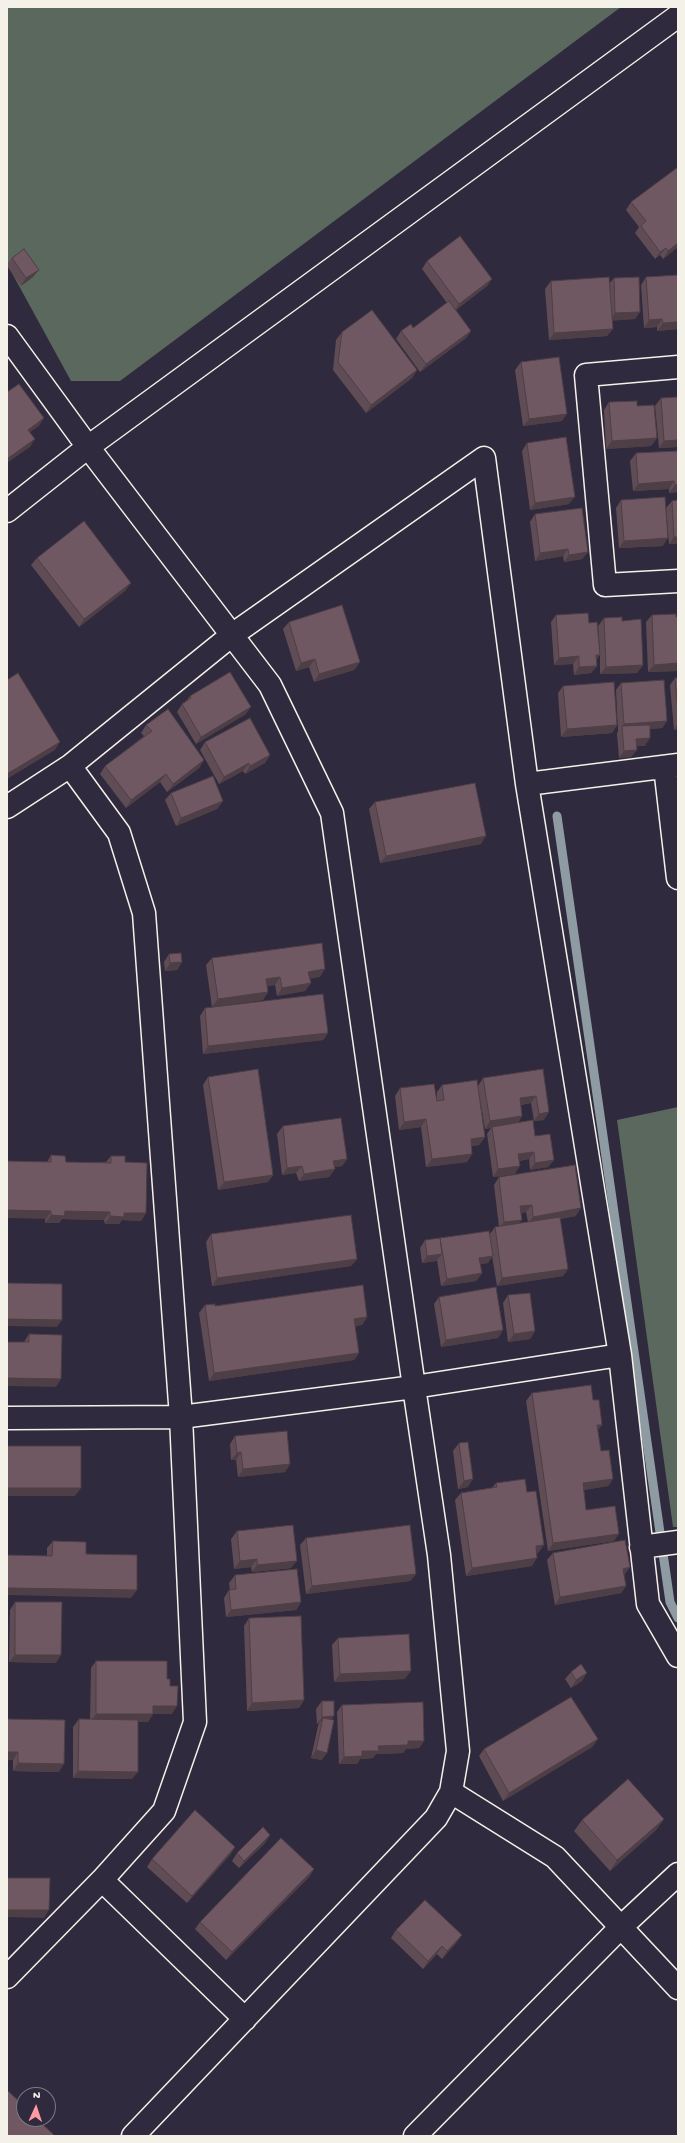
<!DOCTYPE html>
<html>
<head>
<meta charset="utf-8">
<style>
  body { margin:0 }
  #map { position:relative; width:685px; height:2143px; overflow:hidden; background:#2f2a3d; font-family:"Gochi Hand",sans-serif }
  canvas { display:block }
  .frame { position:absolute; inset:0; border:8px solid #f4f1e8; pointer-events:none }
  .north { position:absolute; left:16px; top:2087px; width:40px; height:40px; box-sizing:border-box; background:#2f2a3d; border:1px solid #7e7a81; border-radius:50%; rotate:3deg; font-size:11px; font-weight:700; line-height:16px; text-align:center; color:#f4f1e8 }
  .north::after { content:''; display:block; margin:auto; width:14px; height:18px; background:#ff9aa2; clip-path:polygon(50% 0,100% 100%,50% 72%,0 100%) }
</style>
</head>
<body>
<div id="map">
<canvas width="685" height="2143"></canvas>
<div class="frame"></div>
<div class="north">N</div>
</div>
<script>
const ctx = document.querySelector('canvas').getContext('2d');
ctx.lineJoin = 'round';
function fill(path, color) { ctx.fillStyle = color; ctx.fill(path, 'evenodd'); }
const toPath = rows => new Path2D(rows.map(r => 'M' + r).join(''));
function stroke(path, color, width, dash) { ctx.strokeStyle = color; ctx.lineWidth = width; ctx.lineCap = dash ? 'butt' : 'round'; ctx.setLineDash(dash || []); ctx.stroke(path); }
fill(toPath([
  [7,7,621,7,120,381,71,381,7,264],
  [678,1107,678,1527,673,1527,617,1120]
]), '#5a685e');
stroke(toPath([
  [557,816,670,1602,678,1618]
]), '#8e9ba2', 9);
const minor = toPath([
  [7,336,88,447,270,685,332,813,414,1387,439,1555,458,1751,451,1792,436,1818,133,2136],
  [678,367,586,375,605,585,678,581],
  [7,511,88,447,678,16],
  [665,767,678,878],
  [527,784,620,1355,648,1604,678,1656],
  [7,807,70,766,232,635,484,458,527,784,678,765],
  [7,1418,181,1417,414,1387,620,1355],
  [641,1547,678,1542],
  [451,1792,555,1857,678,1988],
  [102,1880,245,2019],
  [7,1977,102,1880,164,1811,195,1722,181,1417,144,913,119,833,70,766],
  [415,2136,620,1928,678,1874]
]);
stroke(minor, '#f4f1e8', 25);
stroke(minor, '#2f2a3d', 22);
fill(toPath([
  [631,202,678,247,663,259,660,255,655,259,635,233,639,227,626,210],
  [12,258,33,277,21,286,7,266,7,264],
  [427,261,492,279,487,286,456,310,471,331,466,338,420,372,396,339,401,331,413,328,447,303,422,269],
  [678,275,678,329,657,331,657,327,644,328,641,285,646,277],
  [614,278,640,312,635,319,612,320,613,329,607,336,549,340,545,289,551,281,609,284],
  [342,332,417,370,412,378,366,413,333,370,336,340],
  [521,362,562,421,523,426,515,370],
  [678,397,678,447,659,448,655,406,661,398],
  [609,402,637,406,657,438,651,446,606,449,604,410],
  [527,443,569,504,530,510,522,451],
  [678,451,678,492,669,493,669,489,633,491,630,461,636,453],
  [621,500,663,546,619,548,616,508],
  [678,500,678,544,669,544,666,508,672,501],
  [535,514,588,552,582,559,564,562,563,556,535,561,530,522],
  [37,558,126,590,79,627,31,565],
  [556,615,589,623,600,654,598,626,604,618,622,621,643,665,637,673,600,674,600,655,596,660,597,666,591,673,574,675,573,664,554,665,551,622],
  [652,615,678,617,678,671,648,672,646,622],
  [289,622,360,662,354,670,314,682,309,667,296,671,283,629],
  [675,678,678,678,678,729,674,730,670,685],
  [621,683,667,721,662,728,650,729,645,746,636,746,637,750,631,757,619,758,617,734,618,731,616,690],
  [563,686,617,725,612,733,561,737,558,693],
  [190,696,246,714,196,744,177,712,182,704,186,701],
  [146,725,204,760,199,768,167,792,160,782,126,808,100,774,105,766,144,736,141,733],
  [205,742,270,755,265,763,245,774,243,771,219,784,200,750],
  [171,793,223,801,217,809,176,826,165,800],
  [375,802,481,844,380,863,369,809],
  [169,954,182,962,177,970,165,971,164,962],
  [212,958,320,977,310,978,311,983,305,991,277,996,275,985,267,986,268,992,263,1000,212,1007,206,965],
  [205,1008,328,1033,323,1040,203,1054,200,1016],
  [543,1069,544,1120,534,1121,531,1103,521,1105,522,1116,518,1123,535,1136,554,1160,548,1167,530,1170,529,1159,519,1161,515,1174,493,1177,487,1134,491,1128,485,1129,479,1093,485,1137,479,1145,472,1146,472,1154,467,1162,426,1167,421,1127,399,1130,395,1096,400,1088,437,1101,437,1092,442,1085,478,1086,483,1078],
  [208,1077,273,1175,268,1182,218,1190,203,1085],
  [283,1126,347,1159,342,1166,334,1167,335,1169,329,1177,299,1181,296,1173,282,1175,277,1134],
  [51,1155,66,1162,106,1162,111,1156,125,1162,146,1213,141,1221,122,1220,119,1224,105,1224,104,1220,62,1219,59,1223,45,1223,47,1162],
  [499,1177,576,1216,560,1219,568,1269,563,1276,497,1286,492,1256,488,1263,480,1264,482,1273,476,1281,441,1286,437,1260,436,1261,422,1263,420,1248,425,1240,440,1239,440,1238,490,1234,495,1227,499,1227,494,1185],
  [526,1212,528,1222,519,1224,521,1213],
  [211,1234,357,1259,351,1266,212,1286,206,1242],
  [508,1295,535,1331,530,1339,508,1342,503,1303],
  [439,1297,503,1330,498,1338,441,1347,434,1304],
  [205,1305,215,1306,367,1317,362,1325,355,1326,359,1353,354,1360,209,1381,199,1313],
  [29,1334,56,1387,24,1342],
  [532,1393,598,1431,601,1451,613,1479,608,1486,584,1490,586,1510,614,1541,548,1551,526,1401],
  [235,1436,290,1464,285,1472,238,1477,236,1460,231,1460,230,1444],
  [459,1443,468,1487,458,1489,453,1451],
  [496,1483,527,1492,539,1552,537,1553,532,1566,466,1576,455,1500,461,1493,492,1488],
  [237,1531,291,1568,252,1572,251,1567,234,1569,231,1539],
  [306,1538,416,1574,410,1581,306,1594,300,1545],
  [53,1541,86,1554,131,1598,47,1556,47,1548],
  [553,1553,630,1567,624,1575,626,1586,621,1593,555,1605,547,1560],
  [235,1575,301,1602,296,1610,226,1617,224,1598,229,1590,230,1590,229,1583],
  [15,1602,56,1663,9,1662,10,1610],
  [249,1618,304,1700,299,1708,247,1711,244,1626],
  [338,1638,405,1679,334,1682,332,1645],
  [96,1661,167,1679,170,1686,172,1714,153,1714,148,1722,138,1722,132,1779,73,1778,73,1727,79,1719,90,1720,91,1668],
  [571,1672,582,1681,571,1688,565,1679],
  [322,1701,331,1720,322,1760,311,1758,318,1726,319,1724,317,1724,316,1709],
  [342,1705,424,1741,419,1748,406,1749,403,1753,376,1754,373,1758,360,1759,357,1764,339,1764,337,1712],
  [7,1719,59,1772,13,1771,13,1760,7,1760],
  [598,1739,592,1747,503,1801,479,1756,484,1749],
  [664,1819,656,1830,610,1871,574,1831,582,1820],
  [270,1835,265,1843,239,1868,232,1861,237,1853],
  [235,1847,230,1855,187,1903,147,1867,152,1859],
  [314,1869,309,1877,226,1960,195,1929,200,1922],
  [396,1930,462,1935,456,1943,442,1959,437,1954,423,1969,391,1938]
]), '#604c54');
fill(toPath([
  [678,243,678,247,663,259,668,251],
  [666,248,660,255,655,259,660,252],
  [39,270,33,277,21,286,26,278],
  [492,279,487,286,454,311,459,304],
  [640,312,635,319,610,321,615,313],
  [662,319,657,327,644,328,649,320],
  [678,322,678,329,657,331,663,323],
  [613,329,607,336,549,340,554,333],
  [471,331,466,338,420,372,426,364],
  [417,370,412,378,366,413,371,405],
  [567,414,562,421,523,426,529,419],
  [44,418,39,426,23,437,28,430],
  [657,438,651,446,606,449,612,441],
  [35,439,30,447,7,463,7,459],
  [678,440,678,447,659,448,664,441],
  [674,481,669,489,633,491,638,484],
  [675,485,678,485,678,492,669,493],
  [575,497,569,504,530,510,535,503],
  [674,537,678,537,678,544,669,544],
  [668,538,663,546,619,548,624,541],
  [568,549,563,556,535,561,540,553],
  [588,552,582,559,564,562,569,555],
  [131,583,126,590,79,627,84,619],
  [596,655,600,655,594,663],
  [579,656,573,664,554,665,559,658],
  [315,659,309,667,296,671,301,663],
  [360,662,354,670,314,682,319,674],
  [678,663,678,671,648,672,654,665],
  [643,665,637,673,600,674,606,667],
  [597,666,591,673,574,675,579,667],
  [251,707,246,714,196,744,201,737],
  [667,721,662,728,622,731,622,726,624,724],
  [678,723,678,729,674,730],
  [617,725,612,733,561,737,567,729],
  [650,738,645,746,631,746,636,739],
  [60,742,55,750,7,779,7,774],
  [637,750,631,757,619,758,624,751],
  [270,755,265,763,245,774,250,766],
  [204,760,199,768,167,792,173,784],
  [249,763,243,771,219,784,224,777],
  [166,774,160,782,126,808,131,800],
  [223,801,217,809,176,826,181,818],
  [486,836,481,844,380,863,386,856],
  [182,962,177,970,165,971,170,963],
  [325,969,320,977,303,980,308,972],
  [280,977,275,985,261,987,266,979],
  [311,983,305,991,277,996,282,988],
  [268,992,263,1000,212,1007,218,999],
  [328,1033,323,1040,203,1054,208,1046],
  [536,1096,531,1103,514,1106,520,1098],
  [549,1112,544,1120,534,1121,539,1114],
  [522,1116,517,1124,492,1127,491,1128,485,1129,490,1121],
  [426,1119,421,1127,399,1130,404,1122],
  [485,1137,479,1145,465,1147,471,1139],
  [534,1152,529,1159,513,1161,518,1154],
  [472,1154,467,1162,426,1167,432,1159],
  [347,1159,342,1166,328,1168,333,1161],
  [554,1160,548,1167,530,1170,535,1163],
  [302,1166,296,1173,282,1175,287,1168],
  [520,1166,515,1174,493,1177,498,1169],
  [335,1169,329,1177,299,1181,304,1174],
  [273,1175,268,1182,218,1190,224,1182],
  [532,1205,526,1212,515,1214,520,1206],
  [581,1208,576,1216,528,1224,533,1217],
  [7,1210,51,1211,46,1219,7,1218],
  [65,1211,110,1212,104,1220,62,1219,59,1223,45,1223,51,1215],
  [124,1213,146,1213,141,1221,122,1220,119,1224,105,1224,110,1216],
  [522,1220,516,1227,499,1229,504,1222],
  [442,1254,436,1261,422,1263,427,1256],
  [493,1256,488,1263,474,1265,479,1258],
  [357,1259,351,1266,212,1286,217,1278],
  [568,1269,563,1276,497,1286,502,1278],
  [482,1273,476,1281,441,1286,447,1279],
  [367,1317,362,1325,349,1326,354,1319],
  [7,1319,62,1320,57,1327,7,1326],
  [503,1330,498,1338,441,1347,446,1340],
  [535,1331,530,1339,508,1342,514,1334],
  [359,1353,354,1360,209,1381,214,1373],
  [7,1378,61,1379,56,1387,7,1386],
  [597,1425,602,1425,597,1432],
  [241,1452,236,1460,231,1460,237,1453],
  [290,1464,285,1472,238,1477,243,1469],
  [473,1479,468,1487,458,1489,464,1481],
  [613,1479,608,1486,577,1491,583,1483],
  [7,1488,81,1488,75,1496,7,1496],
  [619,1534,614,1541,548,1551,553,1543],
  [544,1545,539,1552,531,1554,536,1546],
  [537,1558,532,1566,466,1576,472,1568],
  [257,1559,251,1567,234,1569,240,1561],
  [297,1561,291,1568,252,1572,257,1565],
  [630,1567,624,1575,623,1569],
  [416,1574,410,1581,306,1594,312,1586],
  [626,1586,621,1593,555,1605,560,1597],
  [7,1588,137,1590,131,1598,7,1595],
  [301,1602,296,1610,226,1617,231,1610],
  [15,1655,61,1655,56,1663,9,1662],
  [411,1671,405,1679,334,1682,340,1674],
  [587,1673,582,1681,571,1688,576,1680],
  [304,1700,299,1708,247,1711,252,1703],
  [153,1706,177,1706,172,1714,148,1714],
  [96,1714,153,1714,148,1722,90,1722],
  [334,1716,329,1724,323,1718,319,1724,317,1724,322,1717],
  [598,1739,592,1747,503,1801,509,1793],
  [408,1741,424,1741,419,1748,406,1749,403,1753,376,1754,373,1758,360,1759,357,1764,339,1764,344,1757,378,1746],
  [316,1750,327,1753,322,1760,311,1758],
  [7,1752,18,1752,13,1760,7,1760],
  [18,1763,64,1764,59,1772,13,1771],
  [78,1771,138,1772,132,1779,73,1778],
  [664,1819,656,1830,610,1871,617,1860],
  [270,1835,265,1843,239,1868,244,1861],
  [235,1847,230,1855,187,1903,192,1896],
  [314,1869,309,1877,226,1960,232,1952],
  [7,1910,49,1910,44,1918,7,1917],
  [462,1935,456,1943,442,1959,447,1951],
  [442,1946,437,1954,423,1969,428,1961]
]), '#4e3e45');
const building = toPath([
  [678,167,678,243,668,251,666,248,660,252,641,226,646,221,631,202,678,167],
  [460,236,492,279,459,304,427,261,460,236],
  [24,249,39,270,26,278,12,258,24,249],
  [678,275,678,322,663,323,662,319,649,320,646,277,678,275],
  [609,277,613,329,554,333,551,281,609,277],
  [639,277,640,312,615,313,614,278,639,277],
  [449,301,471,331,426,364,401,331,411,324,413,328,449,301],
  [372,310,417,370,371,405,338,362,342,332,372,310],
  [559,357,567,414,529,419,521,362,559,357],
  [19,384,44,418,28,430,35,439,7,459,7,392,19,384],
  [678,397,678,440,664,441,661,398,678,397],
  [637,401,637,406,654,405,657,438,612,441,609,402,637,401],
  [566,437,575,497,535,503,527,443,566,437],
  [678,451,678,485,675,485,674,481,638,484,636,453,678,451],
  [665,497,668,538,624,541,621,500,665,497],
  [678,500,678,537,674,537,672,501,678,500],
  [582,508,588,552,569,555,568,549,540,553,535,514,582,508],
  [84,521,131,583,84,619,37,558,84,521],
  [342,605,360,662,319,674,315,659,301,663,289,622,342,605],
  [588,613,589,623,597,622,600,655,596,655,597,666,579,667,579,656,559,658,556,615,588,613],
  [676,614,676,617,678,617,678,663,654,665,652,615,676,614],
  [622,617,622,621,641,619,643,665,606,667,604,618,622,617],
  [230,672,251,707,201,737,182,704,191,698,190,696,230,672],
  [18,673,60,742,7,774,7,680,18,673],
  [675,678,678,678,678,711,675,678],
  [664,680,667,721,624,724,621,683,664,680],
  [614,682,617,725,567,729,563,686,614,682],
  [168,709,204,760,173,784,166,774,131,800,105,766,152,731,146,725,168,709],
  [250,718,270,755,250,766,249,763,224,777,205,742,250,718],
  [650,725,650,738,636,739,637,750,624,751,622,726,650,725],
  [213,776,223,801,181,818,171,793,213,776],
  [475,783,486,836,386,856,375,802,475,783],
  [322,943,325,969,308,972,311,983,282,988,280,977,266,979,268,992,218,999,212,958,322,943],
  [181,953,182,962,170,963,169,954,181,953],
  [323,994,328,1033,208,1046,205,1008,323,994],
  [258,1069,273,1175,224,1182,208,1077,258,1069],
  [543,1069,549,1112,539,1114,536,1096,520,1098,522,1116,490,1121,483,1078,543,1069],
  [477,1080,485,1137,471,1139,472,1154,432,1159,426,1119,404,1122,400,1088,434,1084,437,1101,444,1100,442,1085,477,1080],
  [341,1118,347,1159,333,1161,335,1169,304,1174,302,1166,287,1168,283,1126,341,1118],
  [533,1120,535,1136,550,1134,554,1160,535,1163,534,1152,518,1154,520,1166,498,1169,492,1127,533,1120],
  [51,1155,65,1156,66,1162,111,1163,111,1156,125,1156,125,1162,147,1163,146,1213,124,1213,124,1217,110,1216,110,1212,65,1211,64,1216,51,1215,51,1211,7,1210,7,1161,51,1162,51,1155],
  [575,1165,581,1208,533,1217,532,1205,520,1206,522,1220,504,1222,499,1177,575,1165],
  [351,1215,357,1259,217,1278,211,1234,351,1215],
  [560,1217,568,1269,502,1278,495,1227,560,1217],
  [489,1231,493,1256,479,1258,482,1273,447,1279,440,1238,489,1231],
  [440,1238,442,1254,427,1256,425,1240,440,1238],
  [7,1283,62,1284,62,1320,7,1319,7,1283],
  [363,1285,367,1317,354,1319,359,1353,214,1373,205,1305,215,1304,215,1306,363,1285],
  [496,1287,503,1330,446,1340,439,1297,496,1287],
  [530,1293,535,1331,514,1334,508,1295,530,1293],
  [29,1334,62,1335,61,1379,7,1378,7,1342,29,1342,29,1334],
  [591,1385,593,1400,599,1400,602,1425,597,1425,601,1451,609,1450,613,1479,583,1483,586,1510,615,1506,619,1534,553,1543,532,1393,591,1385],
  [287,1431,290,1464,243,1469,241,1452,237,1453,235,1436,287,1431],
  [468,1442,473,1479,464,1481,459,1443,468,1442],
  [7,1446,81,1446,81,1488,7,1488,7,1446],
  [525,1479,527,1492,536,1491,544,1545,536,1546,537,1558,472,1568,461,1493,497,1487,496,1483,525,1479],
  [293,1525,297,1561,257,1565,257,1559,240,1561,237,1531,293,1525],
  [410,1525,416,1574,312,1586,306,1538,410,1525],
  [625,1540,630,1567,623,1569,626,1586,560,1597,553,1553,625,1540],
  [53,1541,86,1542,86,1554,137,1555,137,1590,7,1588,7,1555,52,1556,53,1541],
  [297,1569,301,1602,231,1610,229,1590,236,1589,235,1575,297,1569],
  [15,1602,62,1602,61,1655,15,1655,15,1602],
  [301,1616,304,1700,252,1703,249,1618,301,1616],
  [409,1634,411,1671,340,1674,338,1638,409,1634],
  [96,1661,167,1661,167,1679,170,1679,170,1686,178,1686,177,1706,153,1706,153,1714,96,1714,96,1661],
  [581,1664,587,1673,576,1680,571,1672,581,1664],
  [571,1697,598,1739,509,1793,484,1749,571,1697],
  [322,1701,334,1701,334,1716,322,1717,322,1701],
  [423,1702,424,1741,408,1741,408,1745,378,1746,379,1751,362,1751,362,1756,344,1757,342,1705,423,1702],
  [323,1718,334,1720,327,1753,316,1750,323,1718],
  [7,1719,65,1720,64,1764,18,1763,18,1752,7,1752,7,1719],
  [79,1719,138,1720,138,1772,78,1771,79,1719],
  [628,1779,664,1819,617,1860,582,1820,628,1779],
  [195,1810,235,1847,192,1896,152,1859,195,1810],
  [263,1827,270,1835,244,1861,237,1853,263,1827],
  [281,1838,314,1869,232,1952,200,1922,281,1838],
  [7,1878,50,1878,49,1910,7,1910,7,1878],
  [425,1900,462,1935,447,1951,442,1946,428,1961,396,1930,425,1900],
  [7,2090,24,2106,24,2119,37,2119,55,2136,7,2136,7,2090]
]);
fill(building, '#705862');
stroke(building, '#4e3e45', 1);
</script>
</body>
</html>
